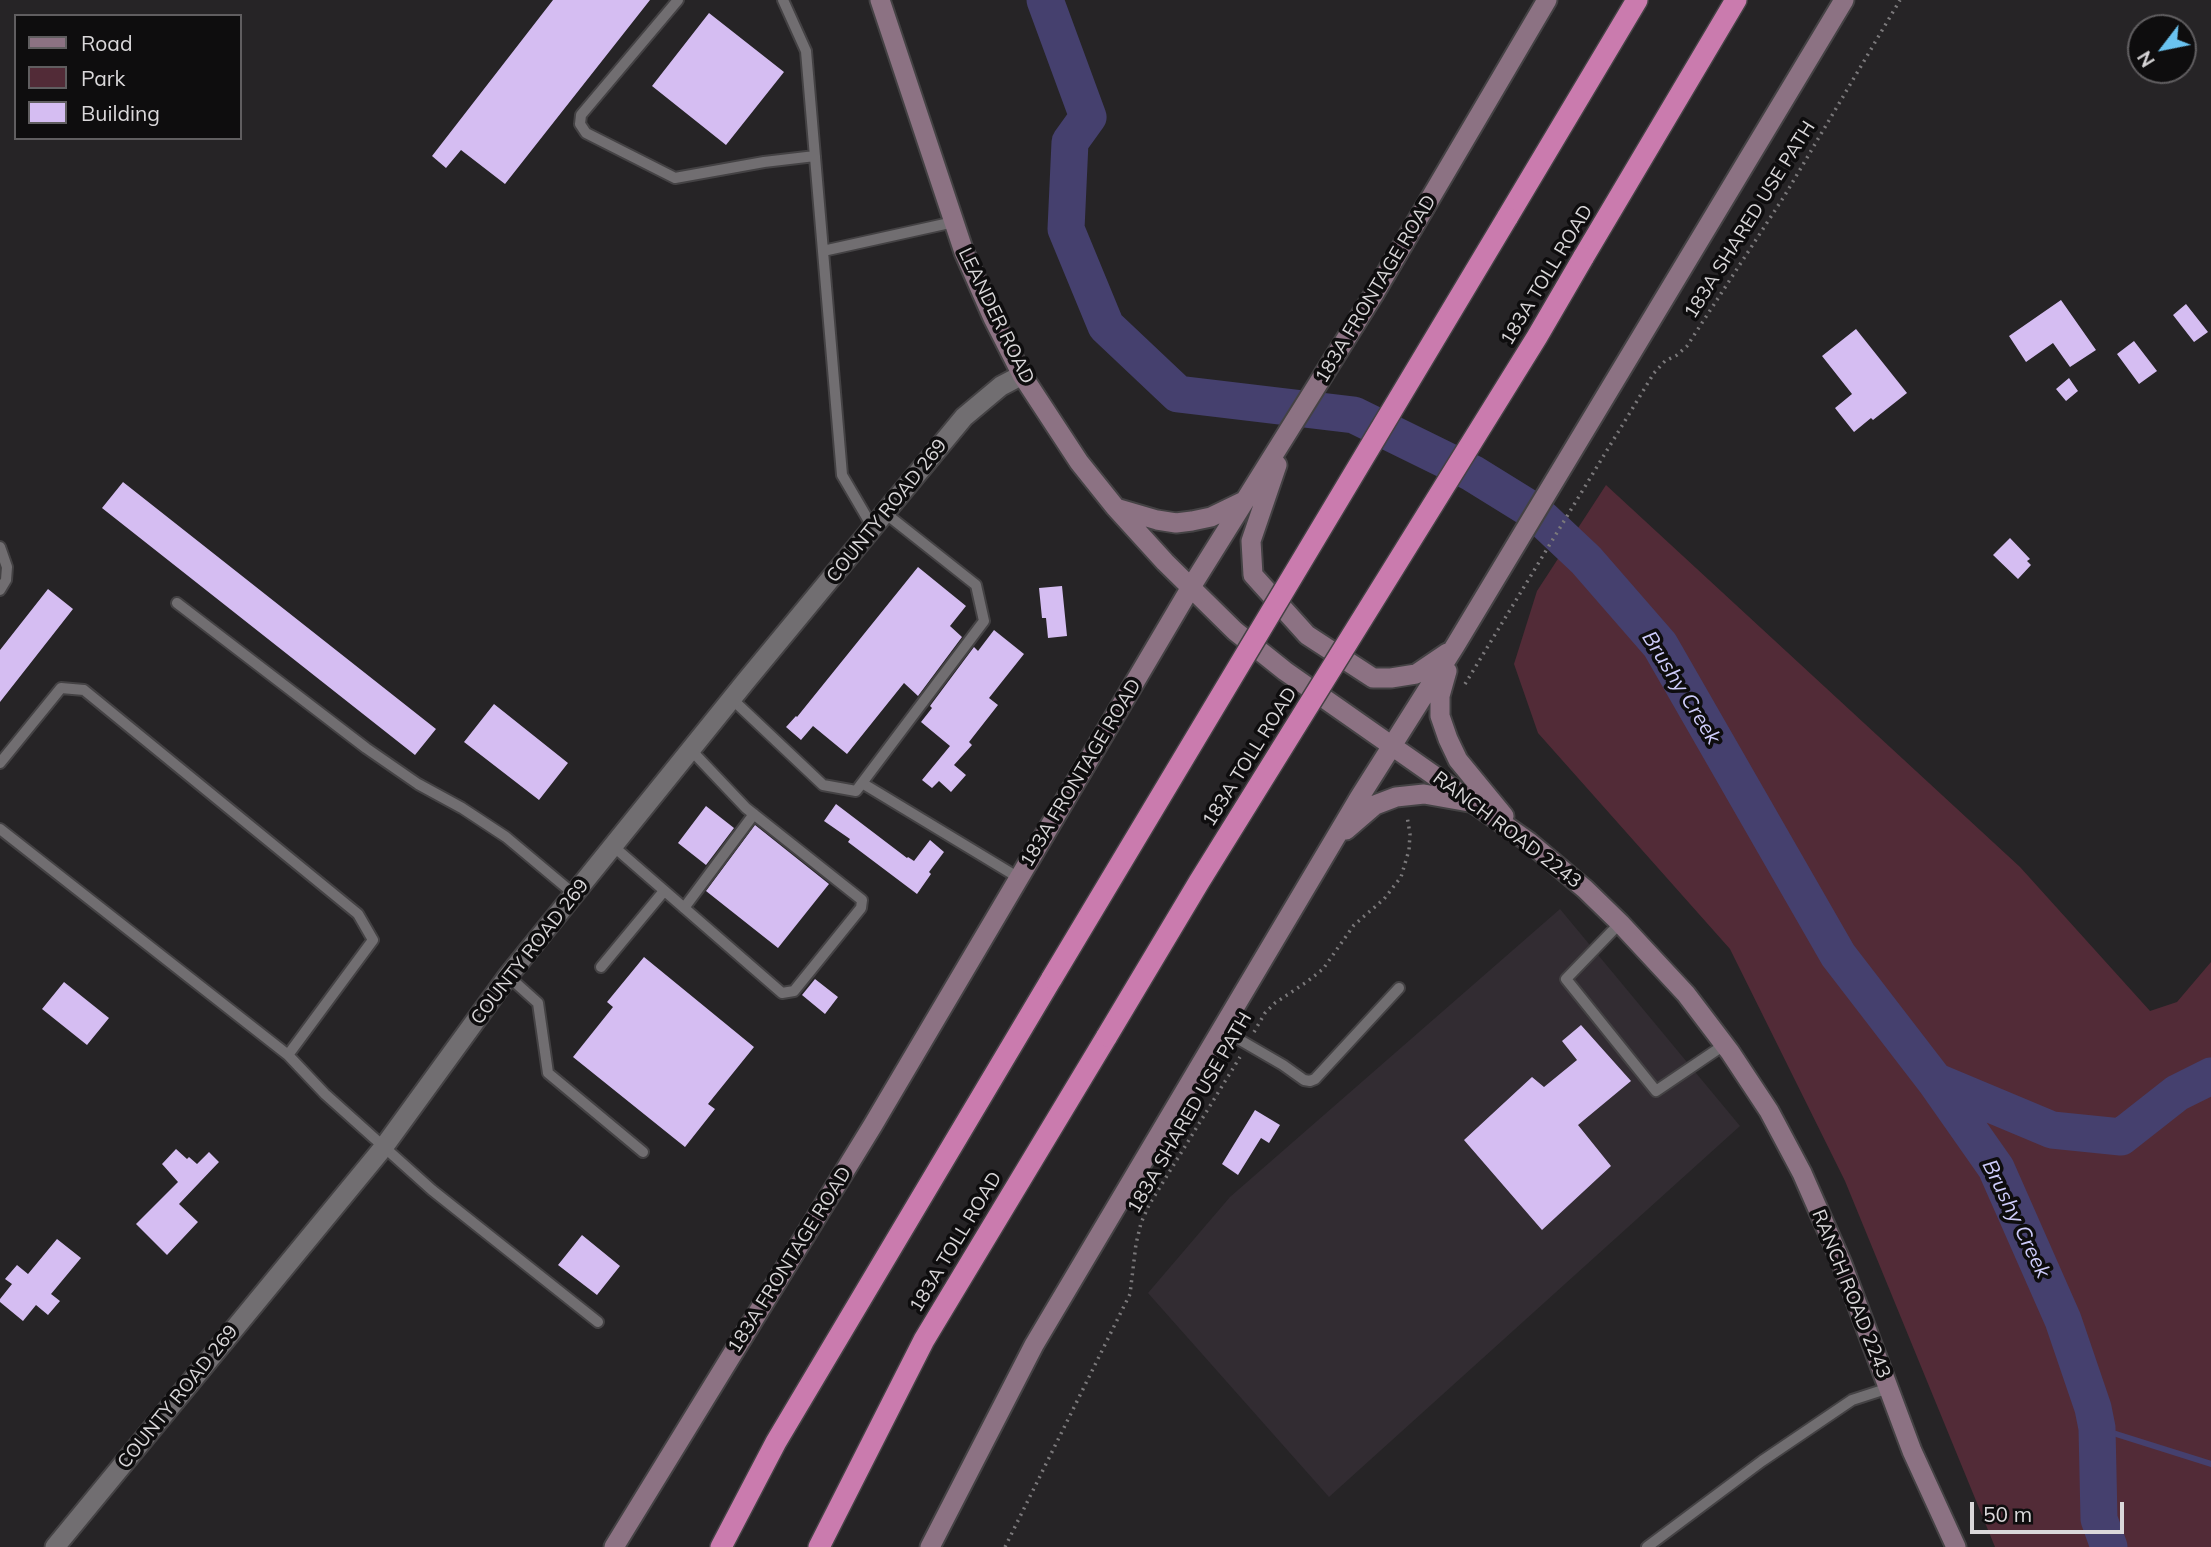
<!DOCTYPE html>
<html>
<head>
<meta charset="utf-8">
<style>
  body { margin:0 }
  #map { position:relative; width:2211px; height:1547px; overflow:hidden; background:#262426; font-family:Mulish,sans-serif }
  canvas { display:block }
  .legend { position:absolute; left:14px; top:14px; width:228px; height:126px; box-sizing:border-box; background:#0e0d0e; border:2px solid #605e60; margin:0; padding:9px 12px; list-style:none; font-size:21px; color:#dad8da }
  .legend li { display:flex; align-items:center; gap:14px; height:35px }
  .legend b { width:35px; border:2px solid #605e60 }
  .north { position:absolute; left:2127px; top:14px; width:70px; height:70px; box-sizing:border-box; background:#0e0d0e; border:2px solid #605e60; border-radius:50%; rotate:238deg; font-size:19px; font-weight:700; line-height:28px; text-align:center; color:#dad8da }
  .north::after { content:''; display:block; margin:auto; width:24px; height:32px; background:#6ac3f1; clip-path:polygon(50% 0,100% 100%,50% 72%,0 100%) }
  .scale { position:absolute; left:1970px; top:1502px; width:154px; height:32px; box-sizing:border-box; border:4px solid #dad8da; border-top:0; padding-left:9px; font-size:21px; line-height:24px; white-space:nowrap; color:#dad8da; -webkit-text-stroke:5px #0e0d0e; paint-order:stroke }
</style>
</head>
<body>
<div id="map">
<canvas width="2211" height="1547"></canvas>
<ul class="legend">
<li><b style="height:9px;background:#8c7283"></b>Road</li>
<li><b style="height:19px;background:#522b37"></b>Park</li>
<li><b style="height:19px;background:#d5bdf2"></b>Building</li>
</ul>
<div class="north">N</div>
<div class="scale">50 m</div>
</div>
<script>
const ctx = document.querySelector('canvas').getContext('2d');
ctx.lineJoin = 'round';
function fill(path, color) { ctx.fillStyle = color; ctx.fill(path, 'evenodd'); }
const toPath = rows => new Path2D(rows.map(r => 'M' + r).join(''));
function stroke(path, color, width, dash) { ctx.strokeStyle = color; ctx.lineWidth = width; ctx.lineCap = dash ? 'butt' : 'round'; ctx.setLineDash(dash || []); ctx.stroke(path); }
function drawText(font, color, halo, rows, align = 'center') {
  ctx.font = font + ' Mulish,sans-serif'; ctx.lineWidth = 7; ctx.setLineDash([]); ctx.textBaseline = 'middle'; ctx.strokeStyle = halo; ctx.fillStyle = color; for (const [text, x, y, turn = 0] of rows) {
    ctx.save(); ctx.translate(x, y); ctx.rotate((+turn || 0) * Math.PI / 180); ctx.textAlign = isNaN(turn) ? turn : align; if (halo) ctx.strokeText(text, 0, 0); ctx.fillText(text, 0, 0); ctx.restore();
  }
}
fill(toPath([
  [1560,909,1740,1126,1329,1497,1148,1293,1230,1197]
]), '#322c32');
fill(toPath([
  [1606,485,2020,867,2150,1011,2177,1002,2211,962,2211,1547,1995,1547,1845,1181,1730,949,1538,733,1514,664,1537,591]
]), '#522b37');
stroke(toPath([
  [2097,1428,2211,1464]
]), '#45406e', 6);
stroke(toPath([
  [1045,0,1088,117,1070,142,1066,229,1106,326,1178,394,1354,415,1472,473,1535,512,1586,560,1660,645,1838,955,1935,1081,1996,1168,2063,1320,2093,1408,2097,1428,2099,1519,2109,1547],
  [1935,1081,2052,1130,2121,1137,2177,1093,2211,1076]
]), '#45406e', 37);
fill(toPath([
  [553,0,650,0,505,184,461,150,446,168,432,156],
  [709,13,784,72,726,145,652,86],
  [2061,300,2096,350,2070,367,2053,343,2026,362,2009,336],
  [2186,304,2208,332,2194,342,2173,315],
  [1856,329,1907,393,1873,420,1871,418,1854,432,1835,408,1852,394,1822,356],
  [2134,341,2157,371,2139,384,2117,354],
  [2069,378,2078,391,2066,401,2056,389],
  [123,482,436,729,415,755,102,508],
  [2010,538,2030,559,2027,561,2031,565,2018,579,1993,555],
  [918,567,966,606,950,626,962,637,918,696,904,683,847,754,813,726,801,740,786,727,796,716,797,717],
  [1062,586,1067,636,1048,638,1046,618,1042,618,1039,588],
  [48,589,73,609,0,702,0,650],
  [994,630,1024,654,989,698,998,705,969,742,972,745,954,765,966,775,951,792,939,781,932,788,922,780,950,746,921,722,932,708,930,706,974,647,978,651],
  [494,704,568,763,539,800,464,742],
  [836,804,907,858,908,857,914,861,930,840,944,852,929,872,931,874,917,894,848,842,850,839,824,821],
  [706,806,734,828,706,865,678,843],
  [755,825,829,884,778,948,706,891],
  [644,957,754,1047,708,1104,715,1109,685,1147,573,1057,613,1007,607,1002],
  [815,979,838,997,825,1014,802,995],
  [64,982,109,1018,87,1045,42,1009],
  [1581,1025,1631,1081,1578,1125,1611,1166,1542,1230,1464,1140,1532,1077,1544,1087,1577,1060,1562,1041],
  [1255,1110,1280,1125,1269,1143,1261,1138,1238,1175,1222,1164],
  [176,1149,187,1159,189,1157,197,1164,209,1152,219,1162,179,1204,198,1222,167,1255,136,1224,178,1182,162,1164],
  [582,1235,620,1266,597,1295,558,1265],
  [57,1239,81,1258,51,1294,60,1301,48,1315,36,1305,23,1321,0,1302,0,1299,12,1284,5,1279,17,1265,28,1274]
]), '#d5bdf2');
const service = toPath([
  [678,0,581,115,580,124,586,133,675,178,764,162,815,156],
  [783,0,806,51,842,475,873,528],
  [823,251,954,222],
  [0,547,7,567,6,580,0,590],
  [177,603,366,748,418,784,462,808,506,837,574,894],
  [732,699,823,785,856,791,984,621,976,585,885,513],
  [0,763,61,688,84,690,358,914,373,940,288,1055,325,1094,432,1190,598,1322],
  [862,783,1019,878],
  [0,829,288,1055],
  [613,846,782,993,794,991,861,908,862,900,746,808,691,750],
  [684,908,754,814],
  [1620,923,1566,979,1656,1091,1724,1045],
  [601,967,664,891],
  [508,976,538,1003,548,1073,643,1152],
  [1221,1029,1283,1065,1304,1080,1310,1081,1315,1079,1399,988],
  [1647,1547,1762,1461,1852,1400,1889,1388]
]);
const minor = toPath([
  [55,1547,383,1148,508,976,746,681,964,417,1001,386,1022,375]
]);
const secondary = toPath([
  [880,0,964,252,993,318,1022,375,1079,462,1115,507,1165,562,1235,631,1285,671,1529,842,1585,889,1620,923,1686,994,1730,1052,1769,1111,1802,1173,1842,1264,1912,1451,1956,1547],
  [1277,465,1251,541,1253,575,1307,635,1373,678,1391,678,1416,674,1447,653],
  [1116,508,1157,520,1176,523,1192,521,1211,517,1244,501],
  [1447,671,1440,696,1440,716,1448,739,1458,760,1504,816],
  [1346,830,1375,805,1396,797,1424,794,1469,802],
  [614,1547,873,1125,1191,587,1374,294,1547,0],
  [930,1547,1034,1345,1359,798,1455,646,1844,0]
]);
const motorway = toPath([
  [1507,218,1637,0],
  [1583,258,1736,0],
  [721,1547,776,1442,1052,978],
  [819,1547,924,1340,1107,1036]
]);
stroke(service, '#444244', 14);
stroke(minor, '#444244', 23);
stroke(secondary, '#444244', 23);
stroke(motorway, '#444244', 24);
stroke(toPath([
  [1465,684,1654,373,1665,361,1677,355,1687,346,1785,195,1900,0],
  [1254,1032,1265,1013,1275,1003,1308,981,1323,969,1354,925,1384,899,1401,877,1409,850,1410,834,1407,816],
  [1005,1547,1130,1294,1136,1244,1141,1223,1149,1205,1240,1057]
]), '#7b797b', 3.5, [2, 5]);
stroke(service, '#716e71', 10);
stroke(minor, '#716e71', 19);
stroke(secondary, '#8c7283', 19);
stroke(motorway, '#ca7bae', 21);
const motorwayBridge = toPath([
  [1052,978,1507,218],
  [1107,1036,1199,882,1537,337,1583,258]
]);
stroke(motorwayBridge, '#444244', 24, []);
stroke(motorwayBridge, '#ca7bae', 21);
drawText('19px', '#dad8da', '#0e0d0e', [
  ["183A SHARED USE PATH",1750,220,-58],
  ["183A TOLL ROAD",1547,275,-59],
  ["183A FRONTAGE ROAD",1376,289,-59],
  ["LEANDER ROAD",996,316,64],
  ["COUNTY ROAD 269",887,511,-51],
  ["183A TOLL ROAD",1250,757,-58],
  ["183A FRONTAGE ROAD",1081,773,-59],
  ["RANCH ROAD 2243",1507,830,37],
  ["COUNTY ROAD 269",530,952,-52],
  ["183A SHARED USE PATH",1190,1113,-60],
  ["183A TOLL ROAD",956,1242,-59],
  ["183A FRONTAGE ROAD",790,1260,-58],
  ["RANCH ROAD 2243",1851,1294,68],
  ["COUNTY ROAD 269",178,1397,-51]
]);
drawText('italic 21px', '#ceccfb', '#0e0d0e', [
  ["Brushy Creek",1681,688,58],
  ["Brushy Creek",2016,1219,64]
]);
</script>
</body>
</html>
